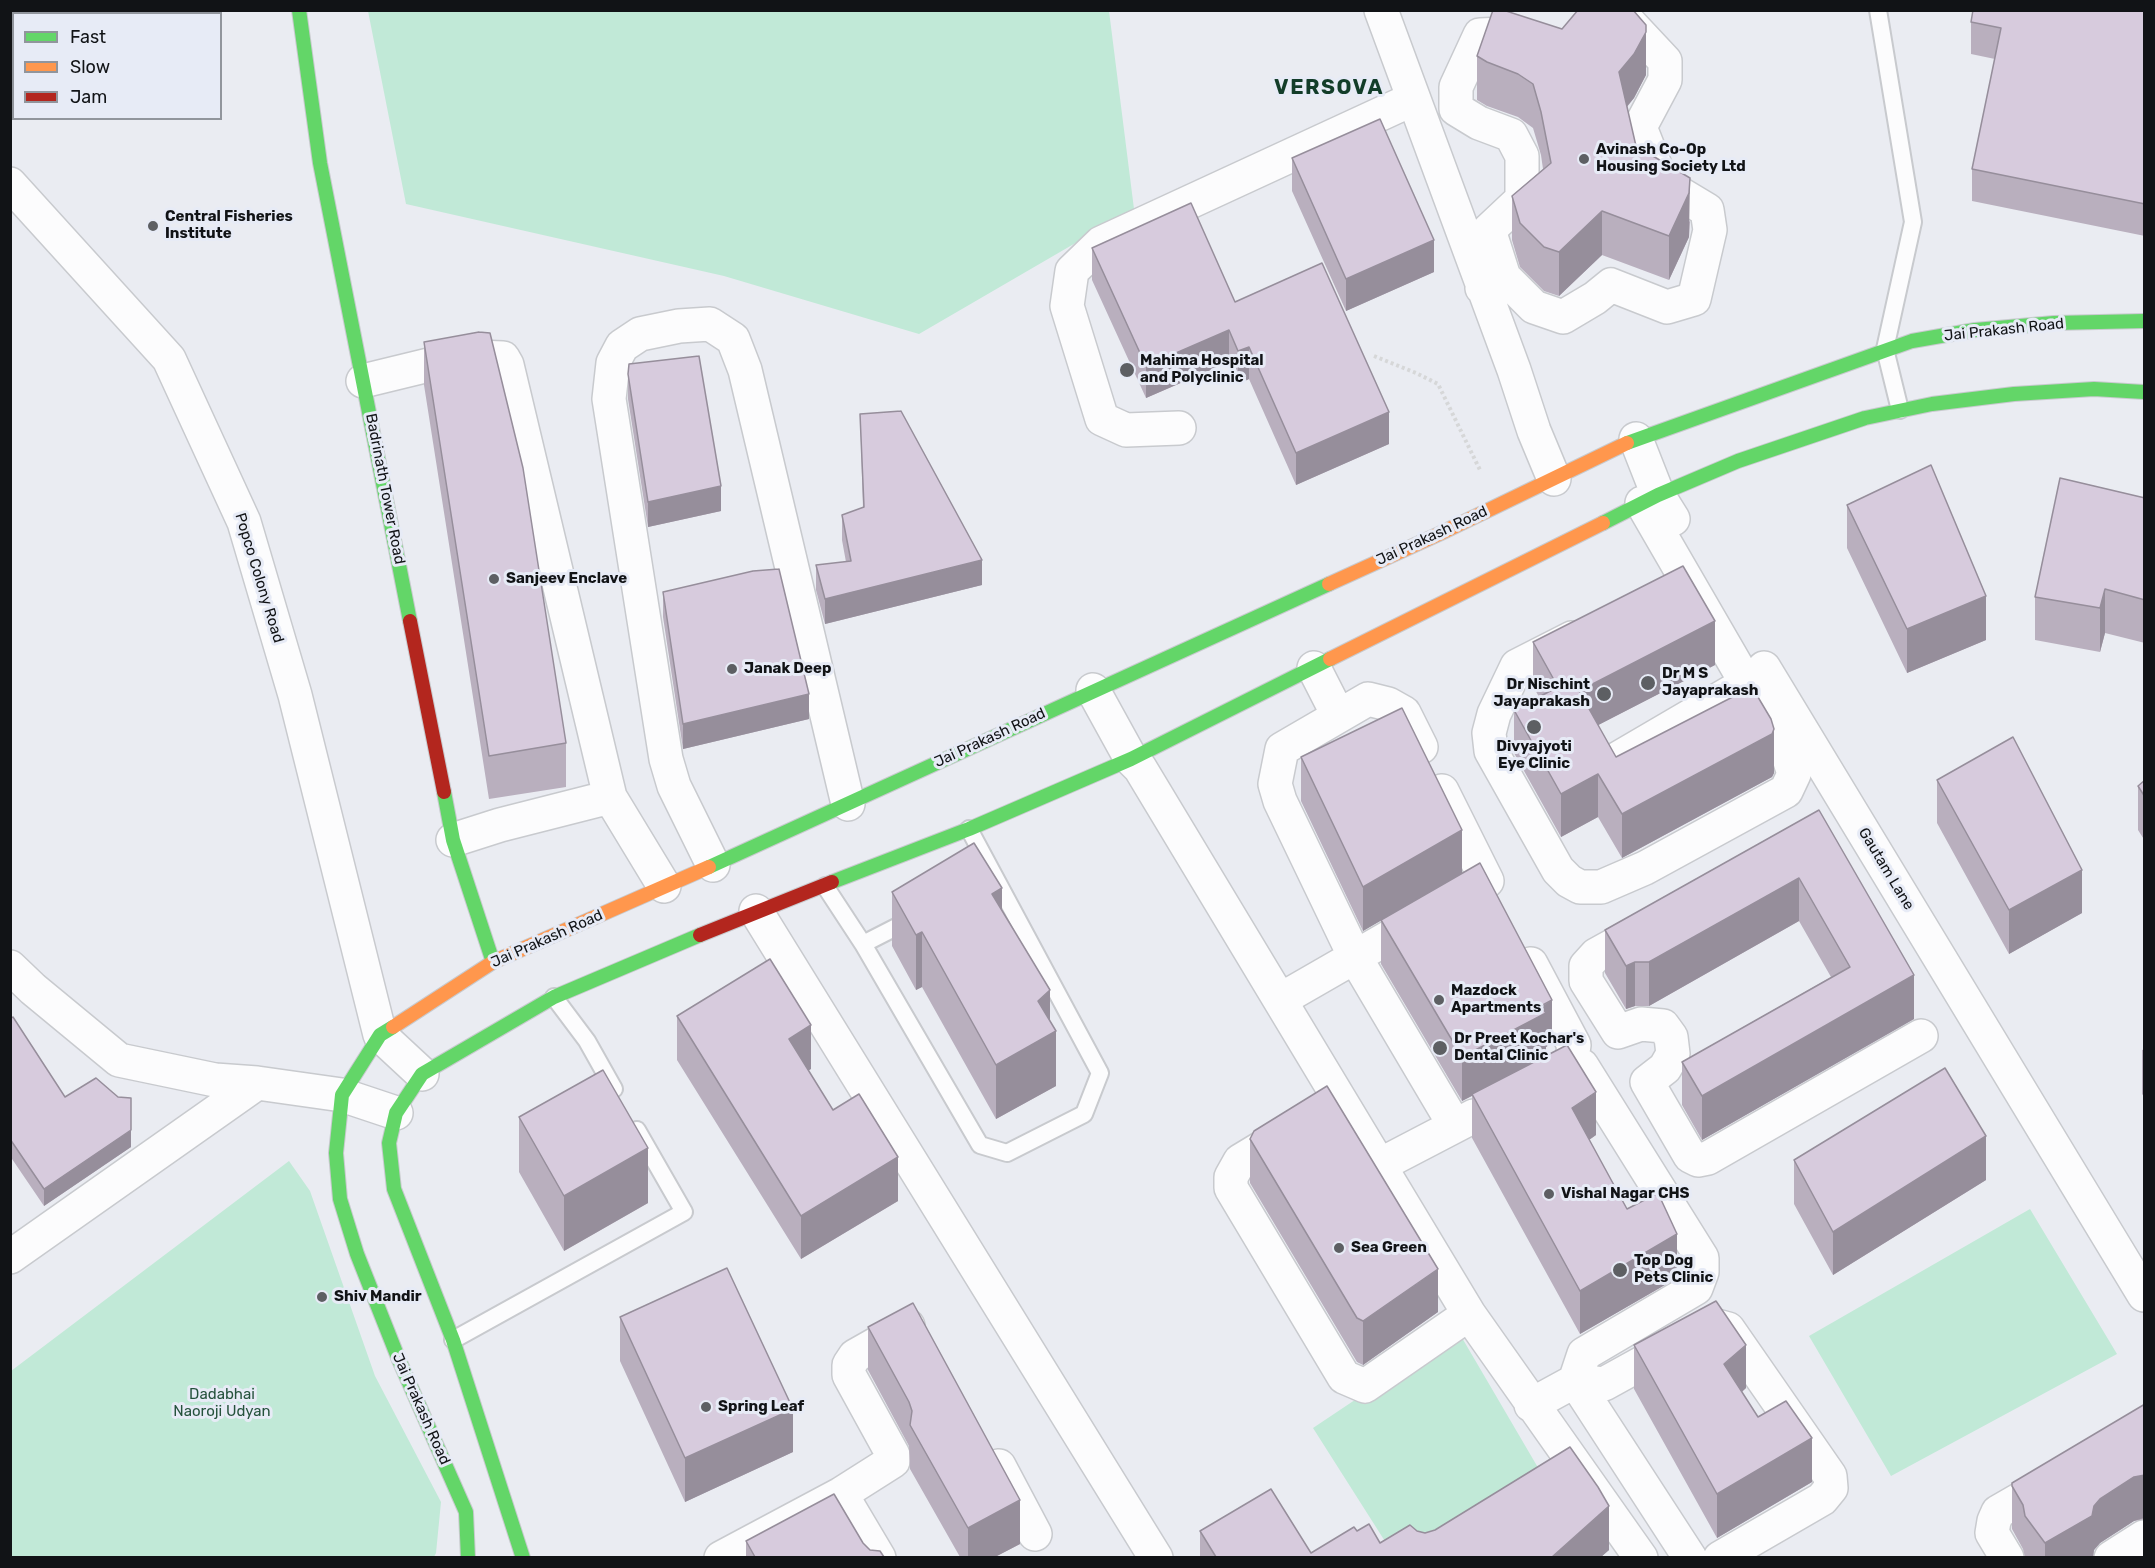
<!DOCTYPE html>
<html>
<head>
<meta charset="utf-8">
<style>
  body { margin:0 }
  #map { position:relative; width:2155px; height:1568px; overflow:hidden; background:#eaecf2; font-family:Rubik,sans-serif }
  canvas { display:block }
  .frame { position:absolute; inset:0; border:12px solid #111316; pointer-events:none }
  .legend { position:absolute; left:12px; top:12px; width:210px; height:108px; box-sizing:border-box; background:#e7ebf6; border:2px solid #91959c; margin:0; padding:8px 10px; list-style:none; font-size:18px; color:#111316 }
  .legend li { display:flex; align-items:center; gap:12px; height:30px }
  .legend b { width:30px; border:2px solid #91959c }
</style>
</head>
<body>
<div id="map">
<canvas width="2155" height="1568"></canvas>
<div class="frame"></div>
<ul class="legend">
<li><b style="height:8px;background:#63d668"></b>Fast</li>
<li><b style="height:8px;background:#ff974d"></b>Slow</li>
<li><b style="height:8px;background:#b3261e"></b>Jam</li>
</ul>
</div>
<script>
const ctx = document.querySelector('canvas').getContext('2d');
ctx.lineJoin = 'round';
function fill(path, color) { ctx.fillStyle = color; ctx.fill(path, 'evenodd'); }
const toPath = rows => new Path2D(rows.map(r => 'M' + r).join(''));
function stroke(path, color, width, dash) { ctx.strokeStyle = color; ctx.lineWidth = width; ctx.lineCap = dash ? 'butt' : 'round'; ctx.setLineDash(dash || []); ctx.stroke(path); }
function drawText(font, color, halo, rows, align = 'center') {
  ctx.font = font + ' Rubik,sans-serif'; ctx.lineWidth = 6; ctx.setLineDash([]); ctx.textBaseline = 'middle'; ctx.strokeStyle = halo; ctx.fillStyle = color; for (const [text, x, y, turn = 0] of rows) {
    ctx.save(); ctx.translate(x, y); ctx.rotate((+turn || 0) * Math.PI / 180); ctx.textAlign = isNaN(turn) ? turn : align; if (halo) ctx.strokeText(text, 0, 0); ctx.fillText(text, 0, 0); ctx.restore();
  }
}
fill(toPath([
  [368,11,1109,11,1134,209,919,334,724,276,406,204],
  [289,1161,310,1191,375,1376,441,1502,436,1553,434,1557,11,1557,11,1371],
  [2030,1209,2117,1354,1891,1476,1809,1336],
  [1458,1331,1547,1483,1395,1557,1313,1428]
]), '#c1e9d7');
const lane = toPath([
  [1878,10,1913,222,1885,349,1900,410],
  [825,886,863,944,980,1145,1007,1153,1084,1114,1100,1073,969,829],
  [863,944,910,920],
  [554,997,587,1041,614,1089],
  [453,1340,684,1212,637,1130]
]);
const street = toPath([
  [1381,10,1514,370,1534,431,1554,479],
  [10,184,169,359,244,522,295,695,380,1035,422,1074],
  [1504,277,1489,230,1522,199,1522,156,1511,135,1479,123,1456,109,1456,87,1480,35,1502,34,1527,43],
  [1482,288,1504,277,1534,307,1563,317,1595,298,1611,285,1667,307,1694,299,1710,230,1707,210,1662,183,1640,127,1665,80,1665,61,1620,13,1613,12],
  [363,381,441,362,478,357,503,358,507,365,610,797,500,825,453,840],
  [1179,428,1126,430,1102,419,1067,306,1072,271,1101,243,1413,99],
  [1636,439,1658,495,1673,519],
  [1572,638,1517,666,1494,714,1489,733,1491,751,1558,870,1569,881,1580,887,1601,887,1645,868,1786,791,1794,774,1788,755,1642,503],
  [1314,668,1338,715],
  [1764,668,2144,1295],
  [1093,690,1131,759,1140,768,1469,1314,1641,1558],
  [1421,747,1404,713,1388,704,1368,699,1282,749,1275,784,1280,801,1355,957,1455,1126],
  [1617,759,1764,673],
  [1442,791,1487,881],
  [610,797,664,886],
  [713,865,674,786,666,759,609,399,613,363,622,346,640,334,679,326,710,324,733,339,745,370,848,804],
  [756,911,1156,1558],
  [1643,929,1596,955,1586,966,1586,981,1618,1032,1641,1024,1663,1026,1671,1037,1673,1054,1665,1068,1647,1082,1690,1156,1698,1160,1708,1158,1921,1036],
  [1531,964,1574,1045,1572,1058,1568,1067],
  [10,967,33,989,119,1060,215,1080,257,1083,342,1095,396,1113],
  [1280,1000,1419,920],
  [1538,1082,1568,1067,1582,1066,1702,1258,1702,1272,1696,1288,1584,1354,1575,1381],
  [1288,1132,1240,1161,1231,1177,1231,1188,1344,1377,1365,1386,1469,1314],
  [1380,1165,1474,1116],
  [10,1257,257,1083],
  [1717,1326,1728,1329,1830,1476,1831,1488,1822,1499,1720,1558],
  [1575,1381,1690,1558],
  [1531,1405,1575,1381,1604,1384,1673,1346],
  [999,1466,1035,1534],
  [841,1494,879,1558],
  [721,1558,841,1494,893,1461,893,1455,849,1375,849,1365,855,1356,908,1326],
  [2007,1558,1992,1533,1994,1521,1998,1512,2050,1482],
  [2111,1558,2144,1537]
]);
const fast = toPath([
  [299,10,320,163,410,621],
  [1627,443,1912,341,1975,330,2054,323,2144,321],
  [1603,523,1658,495,1738,461,1865,418,1932,404,2014,394,2094,389,2144,392],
  [444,792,453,840,493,962],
  [709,867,1329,584],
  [832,882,969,829,1131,759,1330,659],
  [393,1027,380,1035,342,1095,336,1153,340,1199,357,1254,399,1360,466,1512,468,1558],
  [523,1558,453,1340,394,1189,389,1143,396,1113,422,1074,554,997,700,935]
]);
const slow = toPath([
  [1329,584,1439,534,1627,443],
  [1330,659,1603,523],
  [393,1027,493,962,709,867]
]);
const jam = toPath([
  [410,621,444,792],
  [700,935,832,882]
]);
stroke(lane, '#c8cace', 20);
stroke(street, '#c8cace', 36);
stroke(fast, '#c8cace', 16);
stroke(slow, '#c8cace', 16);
stroke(jam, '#c8cace', 16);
stroke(toPath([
  [1374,356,1416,373,1438,384,1480,470]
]), '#d6d7d8', 4, [3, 3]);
stroke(lane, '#fcfcfd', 16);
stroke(street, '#fcfcfd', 33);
stroke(fast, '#63d668', 14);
stroke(slow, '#ff974d', 14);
stroke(jam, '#b3261e', 14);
fill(toPath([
  [2145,10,2145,236,1972,201,1972,169,1995,59,1971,54,1971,22],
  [1477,56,1646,75,1634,98,1627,107,1636,146,1690,222,1689,237,1669,280,1602,255,1559,296,1544,291,1520,267,1512,240,1512,196,1543,169,1541,155,1533,128,1518,117,1487,106,1477,100],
  [1292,158,1434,272,1346,311,1292,191],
  [1092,248,1235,302,1389,444,1296,485,1249,379,1238,384,1229,362,1146,398,1092,280],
  [424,342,566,743,566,787,489,799,424,385],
  [628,374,721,511,648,527,628,399],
  [860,414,982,585,825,624,816,590,816,565,846,562,842,540,842,515,863,508],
  [2145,498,2145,643,2105,633,2100,652,2035,640,2035,597],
  [1847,505,1986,640,1907,673,1847,548],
  [663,592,809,719,683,749,663,617],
  [1533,642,1715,665,1598,725,1616,757,1774,773,1772,777,1622,858,1598,817,1561,837,1514,753,1514,710,1539,697,1533,686],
  [1301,757,1462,873,1552,1043,1546,1047,1546,1056,1596,1135,1589,1140,1627,1209,1677,1278,1580,1334,1472,1138,1472,1096,1462,1101,1381,964,1381,920,1363,931,1301,801],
  [1937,780,2082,913,2009,954,1937,823],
  [2145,780,2145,841,2138,830,2138,786],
  [1819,810,1914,1019,1702,1140,1682,1105,1682,1062,1831,977,1799,921,1649,1006,1635,1006,1626,1009,1605,973,1605,930],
  [892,892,1002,910,1050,1021,1056,1086,996,1119,922,987,916,990,892,946],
  [677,1016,811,1069,808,1070,833,1110,898,1201,801,1259,677,1060],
  [10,1019,65,1097,131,1147,44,1206,10,1156],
  [2145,1049,2145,1098,2142,1094,2142,1050],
  [519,1117,648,1203,564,1251,519,1172],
  [1250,1139,1438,1312,1363,1365,1357,1362,1250,1183],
  [1794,1160,1986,1180,1833,1275,1794,1204],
  [620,1317,793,1452,685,1502,620,1361],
  [868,1327,1020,1544,995,1557,960,1557,910,1469,909,1446,868,1370],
  [1634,1345,1746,1388,1742,1392,1758,1417,1812,1482,1717,1538,1634,1389],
  [2145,1404,2145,1519,2134,1521,2100,1543,2094,1550,2093,1557,2025,1557,2023,1549,2012,1529,2012,1486],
  [1200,1531,1311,1553,1357,1531,1380,1543,1417,1531,1425,1533,1609,1550,1601,1557,1200,1557],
  [746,1541,863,1543,870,1550,884,1557,746,1557]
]), '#b9afbe');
fill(toPath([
  [1646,32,1646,75,1634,98,1619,116,1619,72],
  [1690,178,1689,237,1669,280,1669,236],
  [1602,211,1602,255,1559,296,1559,252],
  [1434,240,1434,272,1346,311,1346,279],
  [1229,330,1229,362,1146,398,1146,366],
  [1249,347,1249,379,1238,384,1238,351],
  [1389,412,1389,444,1296,485,1296,453],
  [721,486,721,511,648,527,648,502],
  [982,560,982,585,825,624,825,599],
  [2105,589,2105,633,2100,652,2100,608],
  [1986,596,1986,640,1907,673,1907,629],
  [1715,621,1715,665,1579,735,1579,691],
  [809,694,809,719,683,749,683,724],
  [1774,729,1774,773,1772,777,1622,858,1622,814],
  [1598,774,1598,817,1561,837,1561,794],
  [1462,830,1462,874,1363,931,1363,887],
  [2082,870,2082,913,2009,954,2009,910],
  [1799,878,1799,921,1649,1006,1649,962],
  [1002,888,1002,943,992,894],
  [922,932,922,987,916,990,916,935],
  [1635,962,1635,1006,1626,1009,1626,966],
  [1914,975,1914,1019,1702,1140,1702,1096],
  [1050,990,1050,1034,1056,1031,1056,1086,996,1119,996,1065,1038,1001],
  [1552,1000,1552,1043,1546,1047,1546,1057,1462,1101,1462,1057],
  [811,1025,811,1069,789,1082,789,1039],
  [1596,1092,1596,1135,1572,1152,1572,1108],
  [131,1130,131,1147,44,1206,44,1189],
  [1986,1136,1986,1180,1833,1275,1833,1232],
  [648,1148,648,1203,564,1251,564,1196],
  [898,1157,898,1201,801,1259,801,1216],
  [1677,1234,1677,1278,1580,1334,1580,1291],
  [1438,1269,1438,1312,1363,1365,1363,1321],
  [1746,1345,1746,1388,1724,1407,1724,1364],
  [793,1409,793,1452,685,1502,685,1458],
  [1812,1438,1812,1482,1717,1538,1717,1494],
  [2144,1475,2144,1518,2134,1521,2100,1543,2094,1550,2093,1557,2045,1557,2045,1543,2100,1499,2134,1477],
  [1020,1500,1020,1544,995,1557,968,1557,968,1528],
  [1609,1506,1609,1550,1601,1557,1552,1557]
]), '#968e9b');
const building = toPath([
  [1493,10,1503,10,1562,29,1578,10,1633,10,1646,25,1646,32,1634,54,1619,72,1636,146,1690,178,1689,193,1669,236,1602,211,1559,252,1544,247,1520,223,1512,196,1551,163,1541,112,1533,84,1518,74,1487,62,1477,56,1493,10],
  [1973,10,2145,10,2145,204,1972,169,2001,28,1971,22,1973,10],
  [1380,119,1434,240,1346,279,1292,158,1380,119],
  [1191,203,1235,302,1322,263,1389,412,1296,453,1249,347,1238,351,1229,330,1146,366,1092,248,1191,203],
  [479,332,490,333,523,468,566,743,489,756,424,342,479,332],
  [699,356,721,486,648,502,628,374,629,364,699,356],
  [901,411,982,560,825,599,816,565,851,561,842,515,864,507,860,414,901,411],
  [1931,465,1986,596,1907,629,1847,505,1931,465],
  [2060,478,2145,498,2145,600,2105,589,2100,608,2035,597,2060,478],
  [1683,566,1715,621,1579,691,1616,757,1752,687,1771,719,1774,729,1772,734,1622,814,1598,774,1561,794,1514,710,1558,687,1533,642,1683,566],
  [779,569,809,694,683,724,663,592,753,571,779,569],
  [1402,708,1462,830,1363,887,1301,757,1402,708],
  [2013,737,2082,870,2009,910,1937,780,2013,737],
  [2145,780,2145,797,2138,786,2145,780],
  [1819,810,1914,975,1702,1096,1682,1062,1850,967,1799,878,1649,962,1635,962,1626,966,1605,930,1819,810],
  [974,843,1002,888,992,894,1050,990,1038,1001,1056,1031,996,1065,922,932,916,935,892,892,974,843],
  [1480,863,1552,1000,1541,1006,1546,1013,1462,1057,1381,920,1480,863],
  [770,959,811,1025,789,1039,833,1110,859,1094,898,1157,801,1216,677,1016,770,959],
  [13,1017,65,1097,96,1078,118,1097,131,1098,131,1130,44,1189,10,1139,10,1019,13,1017],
  [1567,1045,1596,1092,1572,1108,1627,1209,1658,1193,1677,1234,1580,1291,1472,1094,1567,1045],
  [1945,1068,1986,1136,1833,1232,1794,1160,1945,1068],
  [603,1070,648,1148,564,1196,519,1117,603,1070],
  [1327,1086,1438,1269,1363,1321,1357,1318,1250,1139,1254,1131,1327,1086],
  [727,1268,793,1409,685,1458,620,1317,727,1268],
  [1716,1301,1746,1345,1724,1364,1758,1417,1786,1401,1812,1438,1717,1494,1634,1345,1716,1301],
  [913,1303,1020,1500,968,1528,910,1425,912,1411,909,1402,868,1327,913,1303],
  [2145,1404,2145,1475,2134,1477,2100,1499,2094,1506,2092,1516,2045,1543,2025,1516,2023,1505,2012,1486,2012,1483,2145,1404],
  [1570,1447,1598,1487,1609,1506,1552,1557,1216,1557,1200,1531,1271,1489,1311,1553,1354,1527,1357,1531,1369,1524,1380,1543,1410,1525,1417,1531,1425,1533,1435,1530,1570,1447],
  [834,1494,863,1543,870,1550,880,1551,884,1557,755,1557,746,1541,834,1494]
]);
fill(building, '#d7cbdd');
stroke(building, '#968e9b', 1.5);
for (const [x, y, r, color] of [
  [1584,159,6,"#5d5f63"],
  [153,226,6,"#5d5f63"],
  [1127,370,8,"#5d5f63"],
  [494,579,6,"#5d5f63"],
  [732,669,6,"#5d5f63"],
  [1648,683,8,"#5d5f63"],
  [1604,694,8,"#5d5f63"],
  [1534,727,8,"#5d5f63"],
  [1439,1000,6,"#5d5f63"],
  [1440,1048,8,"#5d5f63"],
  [1549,1194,6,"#5d5f63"],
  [1339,1248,6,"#5d5f63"],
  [1620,1270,8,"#5d5f63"],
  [322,1297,6,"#5d5f63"],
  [706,1407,6,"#5d5f63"]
]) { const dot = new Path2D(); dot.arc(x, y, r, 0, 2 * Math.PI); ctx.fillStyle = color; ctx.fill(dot); stroke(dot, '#e7ebf6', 2); }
drawText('bold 15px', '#111316', '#e7ebf6', [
  ["Avinash Co-Op",1596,150],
  ["Housing Society Ltd",1596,167],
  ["Central Fisheries",165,217],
  ["Institute",165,234],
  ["Mahima Hospital",1140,361],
  ["and Polyclinic",1140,378],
  ["Sanjeev Enclave",506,579],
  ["Janak Deep",744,669],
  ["Dr M S",1662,674],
  ["Jayaprakash",1662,691],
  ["Dr Nischint",1590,685,"right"],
  ["Jayaprakash",1590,702,"right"],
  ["Divyajyoti",1534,747,"center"],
  ["Eye Clinic",1534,764,"center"],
  ["Mazdock",1451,991],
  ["Apartments",1451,1008],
  ["Dr Preet Kochar's",1454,1039],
  ["Dental Clinic",1454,1056],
  ["Vishal Nagar CHS",1561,1194],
  ["Sea Green",1351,1248],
  ["Top Dog",1634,1261],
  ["Pets Clinic",1634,1278],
  ["Shiv Mandir",334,1297],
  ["Spring Leaf",718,1407]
], 'left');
drawText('15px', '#111316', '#e7ebf6', [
  ["Jai Prakash Road",2004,330,-6],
  ["Badrinath Tower Road",385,489,79],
  ["Jai Prakash Road",1432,536,-25],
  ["Popco Colony Road",259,578,73],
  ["Jai Prakash Road",990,738,-25],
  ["Gautam Lane",1886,869,59],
  ["Jai Prakash Road",547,939,-24],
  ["Jai Prakash Road",421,1409,66]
]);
drawText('15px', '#25523c', '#e7ebf6', [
  ["Dadabhai",222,1395],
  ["Naoroji Udyan",222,1412]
]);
ctx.letterSpacing = '1.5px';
drawText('bold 21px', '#133d29', '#e7ebf6', [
  ["VERSOVA",1329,88]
]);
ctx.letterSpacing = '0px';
</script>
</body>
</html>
